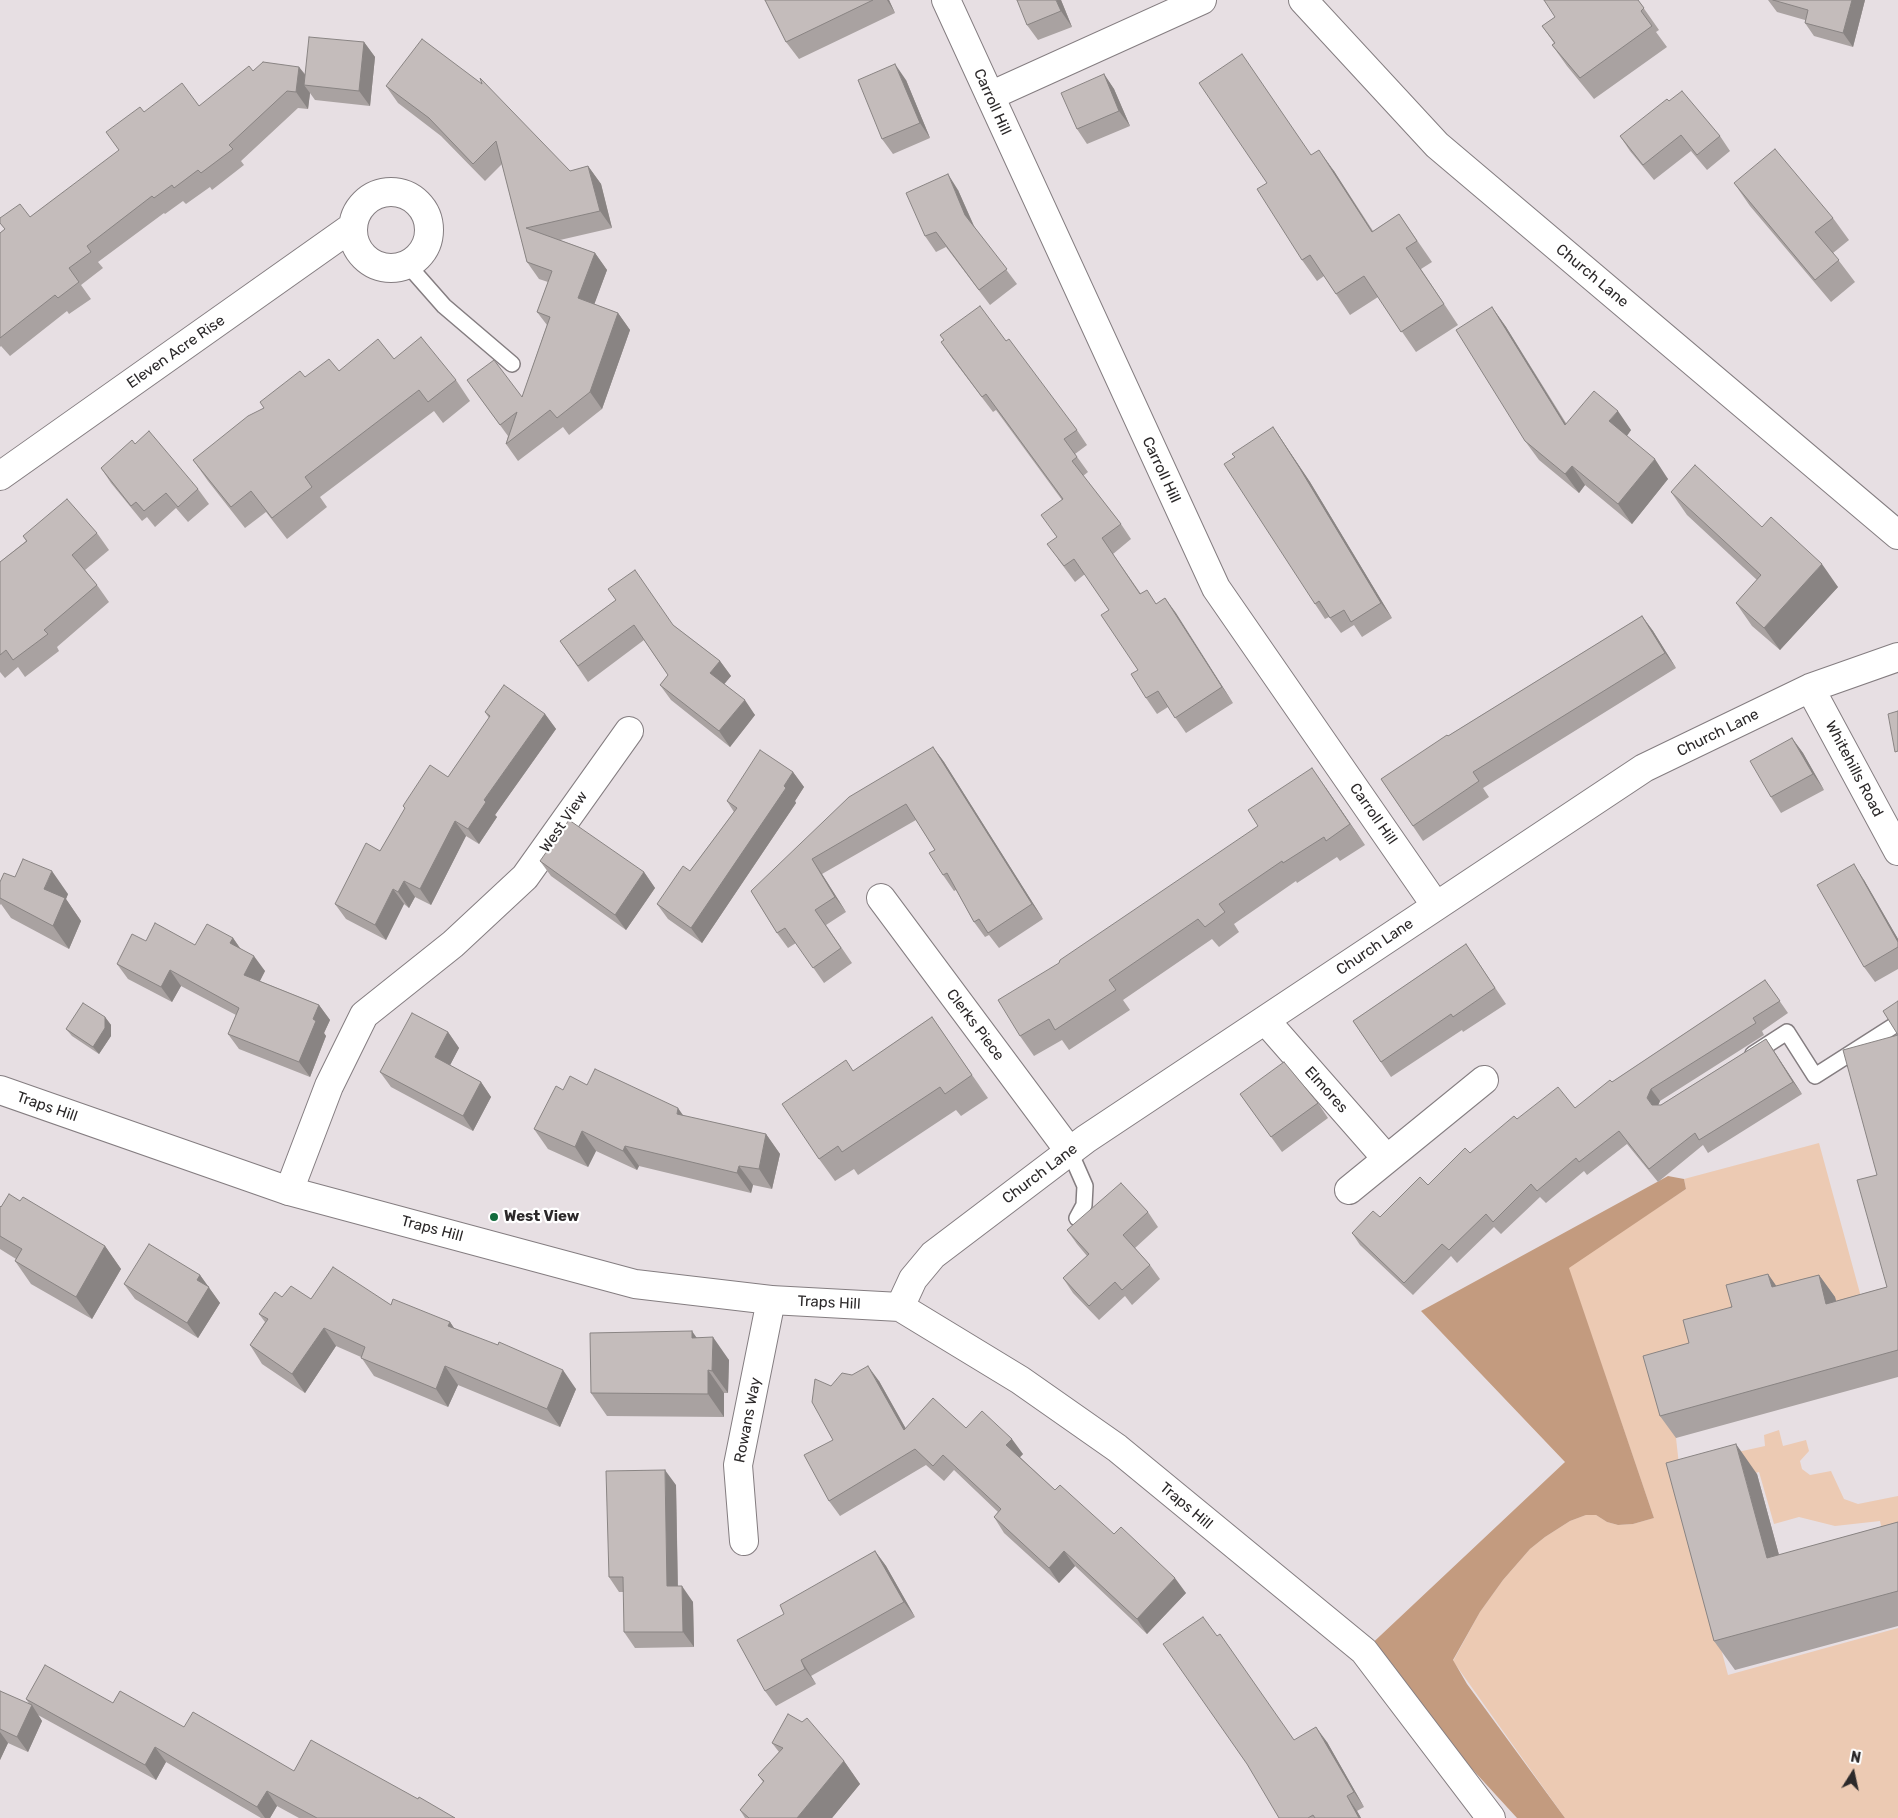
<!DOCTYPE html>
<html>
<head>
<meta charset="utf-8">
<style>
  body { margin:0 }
  #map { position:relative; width:1898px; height:1818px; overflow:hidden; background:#e7dfe3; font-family:Rubik,sans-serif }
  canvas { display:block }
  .north { position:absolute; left:1828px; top:1748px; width:50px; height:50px; -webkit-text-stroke:4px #fff; paint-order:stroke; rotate:10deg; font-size:14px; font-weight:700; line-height:20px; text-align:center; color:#2c292a }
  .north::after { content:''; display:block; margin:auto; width:18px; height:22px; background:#2c292a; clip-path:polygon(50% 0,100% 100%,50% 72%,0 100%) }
</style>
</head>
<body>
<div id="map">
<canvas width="1898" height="1818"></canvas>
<div class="north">N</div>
</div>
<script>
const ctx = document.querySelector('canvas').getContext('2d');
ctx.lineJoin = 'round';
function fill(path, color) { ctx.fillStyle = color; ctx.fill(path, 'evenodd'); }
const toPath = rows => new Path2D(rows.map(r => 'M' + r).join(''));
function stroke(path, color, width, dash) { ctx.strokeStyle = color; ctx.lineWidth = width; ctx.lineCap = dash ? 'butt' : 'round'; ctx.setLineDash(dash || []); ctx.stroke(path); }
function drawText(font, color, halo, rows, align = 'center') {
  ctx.font = font + ' Rubik,sans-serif'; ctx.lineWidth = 4.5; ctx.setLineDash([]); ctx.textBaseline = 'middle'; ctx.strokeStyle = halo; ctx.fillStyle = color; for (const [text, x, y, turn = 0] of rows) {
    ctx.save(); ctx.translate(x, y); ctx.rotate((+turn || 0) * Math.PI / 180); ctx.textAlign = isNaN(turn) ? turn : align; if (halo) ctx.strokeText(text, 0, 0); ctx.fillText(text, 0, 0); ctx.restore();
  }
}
fill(toPath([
  [1819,1143,1867,1319,1676,1438,1679,1465,1765,1446,1764,1435,1779,1430,1783,1446,1806,1440,1809,1451,1800,1461,1802,1469,1810,1475,1831,1471,1844,1499,1858,1504,1898,1496,1898,1556,1889,1559,1880,1521,1835,1526,1799,1517,1774,1524,1759,1472,1680,1494,1728,1675,1898,1628,1898,1818,1565,1818,1453,1661,1480,1612,1503,1580,1530,1549,1545,1537,1570,1521,1586,1515,1596,1515,1607,1522,1618,1525,1633,1524,1654,1518,1568,1267,1686,1189,1684,1179]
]), '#eccab3');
fill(toPath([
  [1668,1176,1684,1179,1686,1189,1569,1268,1654,1518,1633,1524,1618,1525,1607,1522,1596,1515,1586,1515,1570,1521,1545,1537,1530,1549,1503,1580,1480,1612,1453,1660,1467,1684,1565,1818,1517,1818,1364,1651,1565,1462,1421,1311]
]), '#c39b7f');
const service = toPath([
  [407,264,444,306,512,364],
  [1753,1054,1787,1032,1815,1076,1898,1023],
  [1070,1152,1085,1186,1084,1205,1077,1218]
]);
const minor = toPath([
  [946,0,1216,588,1436,906],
  [1303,0,1437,145,1898,535],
  [990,96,1202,0],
  '353 230a38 38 0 1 1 76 0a38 38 0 1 1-76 0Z',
  [0,476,352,227],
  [1810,688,1898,851],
  [881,898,1070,1152],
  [1265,1020,1387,1159],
  [1349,1190,1484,1080],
  [289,1191,329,1086,364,1015,453,944,525,877,629,731],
  [900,1307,913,1279,933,1255,1086,1139,1644,768,1810,688,1898,657],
  [744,1541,738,1465,771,1300]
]);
const tertiary = toPath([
  [0,1090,289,1191,635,1284,771,1300,900,1307,1020,1380,1117,1448,1364,1651,1491,1818]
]);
stroke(service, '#847d80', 18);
stroke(minor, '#847d80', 30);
stroke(tertiary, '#847d80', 30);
stroke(service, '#fff', 15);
stroke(minor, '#fff', 28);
stroke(tertiary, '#fff', 28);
fill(toPath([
  [765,0,889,0,895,13,799,59,786,42],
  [1061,0,1072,27,1038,40,1027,25],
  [1638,0,1659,30,1656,32,1667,47,1594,99,1567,66,1552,45,1554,43,1542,26,1555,17],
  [1768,0,1865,0,1853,47,1814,36,1805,23,1805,20,1777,12],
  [364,42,375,57,370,106,315,100,310,93,308,109,298,108,241,161,244,165,212,190,210,187,186,204,183,201,165,214,164,213,98,262,103,268,81,285,91,299,69,314,67,311,10,356,1,346,0,347,0,233,5,229,0,223,30,217,119,151,144,112,199,106,253,71,299,67,305,74],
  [1104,74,1114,89,1130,126,1087,144,1077,129],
  [906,80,930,138,893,154,882,139],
  [386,86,570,171,588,166,601,184,612,228,560,240,595,253,607,270,594,304,618,313,630,330,602,409,569,435,563,427,518,461,506,444,508,436,467,380,522,397,547,325,537,312,548,282,539,279,527,262,502,164,485,181,441,136,398,103],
  [1669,101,1720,136,1730,151,1707,170,1691,151,1654,180,1630,151,1620,136],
  [1311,155,1334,171,1373,231,1399,214,1432,262,1421,269,1458,325,1416,352,1378,297,1350,315,1324,276,1317,281,1302,260],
  [1734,183,1833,218,1849,240,1833,253,1855,282,1831,302,1750,206],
  [958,190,975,228,1017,284,990,305,946,247,936,252,925,236],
  [1492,307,1506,327,1566,423,1631,430,1627,436,1668,479,1632,524,1585,485,1579,493,1539,460,1525,441],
  [940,335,1006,341,1077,430,1087,445,1075,454,1088,472,1083,476,1121,524,1131,539,1113,554,1141,594,1156,604,1165,598,1233,703,1186,733,1168,707,1157,714,1146,698,1138,670,1109,610,1085,574,1075,582,1058,559,1057,538,1062,500,996,410,993,412,952,358,941,342,944,340],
  [394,359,456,380,470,401,443,423,434,411,320,497,327,507,287,539,266,512,245,528,208,481,193,460,305,377],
  [1273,427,1310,482,1392,618,1362,637,1354,625,1341,633,1329,617,1325,619,1315,604,1235,457],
  [135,444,198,489,209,504,188,522,176,508,155,527,147,517,142,521,111,483,101,468],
  [1671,492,1762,527,1838,587,1780,650,1752,626,1736,603,1757,580,1687,515],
  [97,533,109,550,85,570,97,585,109,602,57,647,59,651,25,677,18,667,5,678,0,672,0,562,26,541,23,536],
  [616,600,673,625,720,661,731,676,724,684,755,715,730,747,671,700,660,685,668,675,644,640,588,682,560,641],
  [1642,616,1653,631,1676,668,1483,788,1489,797,1423,841,1381,779,1448,736],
  [485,712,545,714,556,729,495,815,497,817,479,844,466,836,431,905,415,897,409,908,404,904,386,940,346,919,335,904,380,851,405,809,403,806,448,777,489,718],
  [1792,738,1803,753,1824,790,1781,813,1771,797],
  [933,747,944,762,1043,919,999,948,989,935,985,937,974,922,956,890,954,891,943,875,935,850,916,820,822,874,846,912,826,925,852,963,824,983,796,943,788,948,777,933,751,891],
  [793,772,804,787,795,801,796,803,702,943,668,919,657,904,690,871,734,812,727,801],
  [1326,788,1365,845,1340,861,1337,857,1297,883,1296,881,1234,924,1239,932,1219,947,1212,939,1123,1000,1130,1010,1069,1050,1062,1040,1034,1056,1020,1036,1059,963],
  [540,861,644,872,655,888,626,930,551,876],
  [15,877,68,894,66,899,81,921,69,949,11,918,1,904,0,905,0,882],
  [1864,880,1898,939,1898,969,1875,982,1864,967],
  [233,938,240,948,265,971,260,981,319,1005,330,1020,324,1033,326,1036,310,1077,239,1049,228,1034,236,1015,181,986,172,1002,128,979,117,964,146,941,195,945],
  [1466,944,1506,1004,1463,1032,1462,1030,1391,1077,1353,1021],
  [1765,980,1788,1013,1762,1031,1764,1035,1660,1101,1658,1105,1661,1105,1766,1039,1802,1094,1708,1153,1703,1145,1658,1182,1627,1144,1587,1175,1584,1171,1546,1203,1540,1197,1501,1234,1494,1227,1457,1263,1451,1256,1413,1295,1360,1245,1352,1233,1380,1217,1428,1185,1517,1119,1575,1108,1612,1082],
  [1898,1001,1898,1377,1676,1438,1660,1416,1689,1343,1768,1274,1776,1286,1819,1275,1835,1297,1836,1301,1887,1287,1877,1175,1898,1035],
  [105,1017,111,1025,111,1036,99,1054,72,1036,66,1029],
  [932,1017,988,1098,961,1116,956,1110,858,1175,854,1169,835,1181,819,1159,853,1071],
  [448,1032,459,1048,450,1065,481,1082,491,1097,473,1131,391,1087,380,1072],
  [587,1085,683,1116,766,1134,780,1154,772,1189,753,1185,751,1193,639,1166,637,1170,596,1151,588,1167,548,1149,534,1129,563,1090],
  [1240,1094,1318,1103,1328,1118,1282,1152],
  [0,1206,105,1246,121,1269,92,1319,31,1284,15,1261,16,1259,0,1249],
  [1148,1212,1158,1227,1135,1248,1150,1265,1160,1279,1132,1305,1125,1296,1099,1320,1073,1293,1063,1278,1087,1256,1077,1244,1067,1230],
  [200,1275,220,1303,198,1338,135,1299,124,1284],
  [282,1297,391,1305,450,1322,454,1328,576,1389,560,1427,458,1385,448,1407,374,1376,361,1357,336,1346,305,1393,262,1364,250,1345,265,1322,259,1314],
  [696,1337,729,1360,728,1393,724,1393,724,1417,607,1416,591,1393],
  [852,1375,879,1381,906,1429,966,1428,1023,1454,1020,1457,1055,1490,1114,1534,1186,1593,1147,1634,1075,1566,1059,1583,1004,1533,994,1517,998,1512,954,1470,944,1481,926,1465,840,1516,829,1501,833,1440,831,1386],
  [1757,1474,1779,1555,1898,1522,1898,1626,1735,1670,1714,1641],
  [676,1485,678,1586,693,1602,694,1647,635,1648,624,1632,624,1592,619,1592,609,1577],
  [875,1551,886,1566,915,1617,811,1676,816,1684,776,1706,765,1691,784,1614],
  [0,1691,30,1705,26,1699,113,1703,184,1727,294,1771,418,1799,455,1818,299,1818,277,1806,270,1818,261,1818,166,1762,156,1780,38,1715,42,1721,28,1752,8,1743,0,1760],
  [1294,1740,1327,1742,1364,1807,1357,1811,1361,1818,1279,1818],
  [772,1743,844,1761,860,1784,832,1818,745,1818,740,1810,763,1782,758,1775,779,1752]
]), '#a9a2a1');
fill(toPath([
  [887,0,889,0,895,13],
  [1056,0,1061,0,1072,27,1061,11],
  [1852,0,1865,0,1853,47,1843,33],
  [364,42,375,57,370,106,359,91],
  [895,64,906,80,930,138,920,123],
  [299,67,311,83,304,85,310,93,308,109,296,92],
  [1104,74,1114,89,1130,126,1119,111],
  [1319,150,1334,171,1386,253,1372,232],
  [588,166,601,184,612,228,600,211],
  [948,174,958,190,976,231,965,215],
  [595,253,607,270,590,316,578,298],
  [1492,307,1506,327,1578,444,1565,425],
  [618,313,630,330,602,409,590,392],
  [1618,411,1631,430,1623,441,1609,421],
  [1273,427,1310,482,1392,618,1381,603],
  [1655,459,1668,479,1632,524,1618,504],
  [1572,466,1585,485,1579,493,1565,474],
  [1822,564,1838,587,1780,650,1764,628],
  [1165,598,1176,613,1233,703,1222,687],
  [1642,616,1653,631,1676,668,1665,653],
  [720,661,731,676,721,688,710,673],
  [745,700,755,715,730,747,719,731],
  [545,714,556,729,495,815,497,817,479,844,468,829,484,800],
  [1792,738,1803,753,1824,790,1813,774],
  [933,747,944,762,1043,919,1032,904],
  [1312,768,1326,788,1365,845,1350,824],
  [793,772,804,787,795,801,796,803,702,943,691,928],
  [455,821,466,836,431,905,420,889],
  [812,859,822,874,846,912,835,897],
  [1854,864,1864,880,1898,939,1898,942],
  [52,871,68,894,66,899,81,921,69,949,53,926,44,889],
  [644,872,655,888,626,930,615,915],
  [404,881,415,897,409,908,398,892],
  [393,889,404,904,386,940,375,925],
  [233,938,244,954,230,943],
  [254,956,265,971,255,990,244,975],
  [170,970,181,986,172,1002,161,987],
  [319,1005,330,1020,324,1033,326,1036,310,1077,299,1062,313,1019],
  [105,1017,111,1025,111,1036,99,1054,93,1047],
  [448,1032,459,1048,446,1073,435,1057],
  [1766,1039,1774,1051,1802,1094,1793,1082],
  [481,1082,491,1097,473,1131,463,1116],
  [1651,1089,1660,1101,1656,1110,1647,1098],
  [678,1108,692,1128,677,1114],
  [582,1131,596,1151,588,1167,575,1147],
  [766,1134,780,1154,772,1189,759,1169],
  [625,1146,639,1166,637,1170,623,1151],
  [739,1166,753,1185,751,1193,737,1173],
  [105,1246,121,1269,92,1319,76,1297],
  [1768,1274,1784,1297,1772,1287],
  [200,1275,220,1303,198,1338,187,1323,197,1280],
  [1819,1275,1835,1297,1842,1326,1826,1304],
  [450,1322,462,1340,448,1326],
  [324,1328,336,1346,305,1393,292,1374],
  [692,1331,708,1354,692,1338],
  [713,1337,729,1360,728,1393,712,1371],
  [445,1366,458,1385,448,1407,436,1389],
  [868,1366,879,1381,915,1445,904,1430],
  [563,1370,576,1389,560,1427,547,1409],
  [708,1370,724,1393,724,1417,708,1394],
  [1012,1439,1023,1454,1017,1460,1006,1445],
  [1736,1444,1757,1474,1788,1588,1767,1558],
  [665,1470,676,1485,678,1602,667,1586],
  [875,1551,886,1566,915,1617,904,1602],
  [1064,1551,1075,1566,1059,1583,1049,1568],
  [1175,1578,1186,1593,1147,1634,1137,1619],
  [682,1586,693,1602,694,1647,683,1632],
  [801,1660,816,1684,805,1669],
  [32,1705,42,1721,28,1752,17,1737],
  [1316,1727,1327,1742,1364,1807,1354,1792],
  [0,1732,8,1743,0,1760],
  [155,1747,166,1762,156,1780,145,1765],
  [844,1761,860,1784,832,1818,797,1818],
  [267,1791,277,1806,270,1818,265,1818,257,1807],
  [1347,1796,1357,1811,1361,1818,1359,1818]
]), '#898483');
const building = toPath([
  [765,0,873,0,786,42,765,0],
  [1017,0,1056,0,1061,11,1027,25,1017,0],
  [1544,0,1638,0,1644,8,1641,11,1652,26,1580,78,1552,45,1555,43,1542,26,1555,17,1544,0],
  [1773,0,1852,0,1843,33,1805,23,1808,10,1773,0],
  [309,37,364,42,359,91,304,85,309,37],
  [422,39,482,84,480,78,570,171,588,166,600,211,526,228,595,253,578,298,618,313,590,392,557,418,550,410,506,444,517,412,500,425,467,380,494,360,522,397,550,317,537,312,552,271,527,262,496,141,473,164,429,118,386,86,422,39],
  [1242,54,1311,155,1319,150,1372,232,1399,214,1417,241,1406,248,1444,304,1401,332,1364,276,1336,294,1310,255,1302,260,1257,189,1267,183,1199,83,1242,54],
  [263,62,299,67,296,92,287,91,229,145,233,149,201,173,198,170,174,188,172,185,154,198,152,196,87,246,91,252,69,268,79,282,58,298,55,295,0,338,0,233,5,229,0,223,0,218,20,204,30,217,119,150,106,132,140,107,144,112,182,83,199,106,249,66,253,71,263,62],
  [895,64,920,123,882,139,858,80,895,64],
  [1104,74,1119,111,1077,129,1061,93,1104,74],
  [1682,91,1720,136,1697,155,1681,135,1643,165,1620,136,1667,99,1669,101,1682,91],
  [1775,149,1833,218,1815,232,1839,260,1815,280,1734,183,1775,149],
  [948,174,965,215,1007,269,979,290,936,232,925,236,906,193,948,174],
  [980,306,1006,341,1009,339,1077,430,1064,439,1077,457,1072,461,1121,524,1102,538,1140,594,1147,590,1156,604,1165,598,1222,687,1175,718,1158,691,1146,698,1131,674,1138,670,1101,615,1109,610,1074,559,1064,566,1047,544,1057,537,1041,515,1063,499,986,394,982,397,941,342,944,340,940,335,980,306],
  [1492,307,1565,425,1594,391,1618,411,1609,421,1655,459,1618,504,1572,466,1565,474,1525,441,1456,330,1492,307],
  [421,337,456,380,428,402,419,390,305,477,312,487,272,518,251,491,231,507,193,460,248,416,264,408,260,402,300,371,305,377,329,359,339,371,378,339,394,359,421,337],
  [1273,427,1299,467,1381,603,1351,622,1344,610,1330,618,1319,601,1315,604,1224,464,1235,457,1232,454,1273,427],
  [149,431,198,489,178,507,166,493,144,511,136,502,131,506,101,468,132,440,135,444,149,431],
  [1695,465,1762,527,1771,517,1822,564,1764,628,1736,603,1761,575,1671,492,1695,465],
  [67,499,97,533,72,555,97,585,44,630,48,634,13,660,6,650,0,655,0,562,27,541,23,536,67,499],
  [635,570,673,625,720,661,710,673,745,700,719,731,660,685,668,675,634,625,578,666,560,641,616,600,608,589,635,570],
  [1642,616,1665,653,1473,772,1479,781,1413,826,1381,779,1447,735,1448,736,1642,616],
  [504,685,545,714,484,800,486,802,468,829,455,821,420,889,404,881,398,892,393,889,375,925,335,904,366,843,380,851,405,808,403,806,430,765,448,777,490,716,485,712,504,685],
  [1898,711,1898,751,1895,752,1888,714,1898,711],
  [1792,738,1813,774,1771,797,1750,761,1792,738],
  [933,747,1032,904,988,933,979,919,974,922,947,873,943,875,929,853,935,850,906,804,812,859,835,897,815,910,841,948,813,968,785,928,777,933,751,891,849,797,933,747],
  [760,750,793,772,784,786,786,788,691,928,657,904,683,866,690,871,737,808,727,801,760,750],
  [1312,768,1350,824,1326,841,1324,837,1283,863,1282,861,1219,904,1225,912,1205,927,1198,919,1109,980,1116,990,1055,1030,1049,1019,1020,1036,998,1000,1059,963,1060,960,1258,826,1248,810,1312,768],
  [569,820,644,872,615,915,540,861,569,820],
  [23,859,52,871,44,889,65,898,53,926,0,898,0,882,4,873,15,877,23,859],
  [1854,864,1898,942,1898,947,1864,967,1817,885,1854,864],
  [155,923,195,945,207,924,233,938,230,943,254,956,244,975,319,1005,313,1019,316,1021,299,1062,228,1034,239,1008,170,970,161,987,117,964,132,934,146,941,155,923],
  [1466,944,1495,988,1453,1017,1451,1014,1381,1062,1353,1021,1466,944],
  [1765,980,1780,1001,1753,1018,1756,1023,1651,1089,1647,1098,1652,1105,1661,1105,1766,1039,1793,1082,1699,1140,1695,1133,1649,1169,1619,1131,1579,1162,1576,1158,1537,1191,1531,1184,1493,1222,1486,1214,1449,1250,1442,1244,1404,1283,1352,1233,1373,1211,1380,1217,1420,1177,1428,1185,1465,1148,1470,1153,1514,1116,1517,1119,1558,1087,1575,1108,1610,1080,1612,1082,1765,980],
  [1898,1001,1898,1350,1660,1416,1643,1356,1689,1343,1683,1320,1732,1307,1726,1285,1768,1274,1772,1287,1819,1275,1826,1304,1887,1287,1857,1180,1877,1175,1843,1050,1898,1035,1883,1011,1898,1001],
  [83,1003,105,1017,105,1028,93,1047,66,1029,83,1003],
  [412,1013,448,1032,435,1057,481,1082,463,1116,380,1072,412,1013],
  [932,1017,972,1075,945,1094,940,1087,842,1152,838,1146,819,1159,782,1104,846,1060,853,1071,932,1017],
  [1284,1062,1318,1103,1271,1137,1240,1094,1284,1062],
  [595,1069,678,1108,677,1114,766,1134,759,1169,739,1166,737,1173,625,1146,623,1151,582,1131,575,1147,534,1129,556,1086,563,1090,570,1076,587,1085,595,1069],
  [1121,1183,1148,1212,1123,1235,1150,1265,1122,1290,1115,1282,1089,1306,1063,1278,1089,1254,1067,1230,1121,1183],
  [9,1194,20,1201,23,1197,105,1246,76,1297,15,1261,22,1249,0,1236,0,1206,1,1207,9,1194],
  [149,1244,200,1275,197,1280,209,1287,187,1323,124,1284,149,1244],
  [333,1267,391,1305,393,1299,450,1322,448,1326,498,1345,499,1342,563,1370,547,1409,445,1366,436,1389,361,1358,365,1347,324,1328,292,1374,250,1345,268,1319,259,1314,275,1292,282,1297,291,1286,311,1299,333,1267],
  [692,1331,692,1338,713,1337,712,1371,708,1370,708,1394,591,1393,590,1333,692,1331],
  [868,1366,904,1430,933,1398,966,1428,982,1411,1012,1439,1006,1445,1055,1490,1060,1485,1114,1534,1121,1527,1175,1578,1137,1619,1064,1551,1049,1568,994,1517,1001,1509,943,1455,933,1466,915,1449,829,1501,804,1455,833,1440,812,1402,815,1379,831,1386,842,1373,852,1375,868,1366],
  [1736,1444,1767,1558,1898,1522,1898,1591,1714,1641,1666,1463,1736,1444],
  [665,1470,667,1586,682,1586,683,1632,624,1632,623,1577,609,1577,606,1471,665,1470],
  [875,1551,904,1602,801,1660,805,1669,765,1691,737,1640,784,1614,780,1605,875,1551],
  [1203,1617,1217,1636,1220,1634,1294,1740,1316,1727,1354,1792,1347,1796,1359,1818,1315,1818,1313,1815,1308,1818,1279,1818,1247,1764,1163,1644,1203,1617],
  [45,1665,113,1703,120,1691,184,1727,193,1712,294,1771,311,1740,418,1799,419,1797,455,1818,317,1818,267,1791,257,1807,155,1747,145,1765,26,1699,45,1665],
  [0,1691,32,1705,17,1737,0,1729,0,1691],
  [788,1714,802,1722,807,1718,844,1761,797,1818,749,1818,740,1810,764,1781,758,1775,783,1748,772,1743,788,1714]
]);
fill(building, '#c4bcbb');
stroke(building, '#898483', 1);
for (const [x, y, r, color] of [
  [494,1217,5,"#126b3d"]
]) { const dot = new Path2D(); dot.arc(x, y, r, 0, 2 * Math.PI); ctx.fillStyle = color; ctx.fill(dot); stroke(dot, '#fff', 2); }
drawText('15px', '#2c292a', '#fff', [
  ["Carroll Hill",992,102,66],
  ["Church Lane",1592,276,40],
  ["Eleven Acre Rise",176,352,-35],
  ["Carroll Hill",1161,470,65],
  ["Church Lane",1718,733,-26],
  ["Whitehills Road",1854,769,62],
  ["Carroll Hill",1373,814,55],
  ["West View",564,822,-55],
  ["Church Lane",1375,947,-34],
  ["Clerks Piece",975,1025,53],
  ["Elmores",1326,1090,48],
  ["Traps Hill",47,1107,19],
  ["Church Lane",1040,1174,-37],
  ["Traps Hill",432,1229,15],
  ["Traps Hill",829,1303,3],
  ["Rowans Way",748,1420,-79],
  ["Traps Hill",1186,1506,40]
]);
drawText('bold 15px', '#2c292a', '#fff', [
  ["West View",504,1217]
], 'left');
</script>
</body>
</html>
